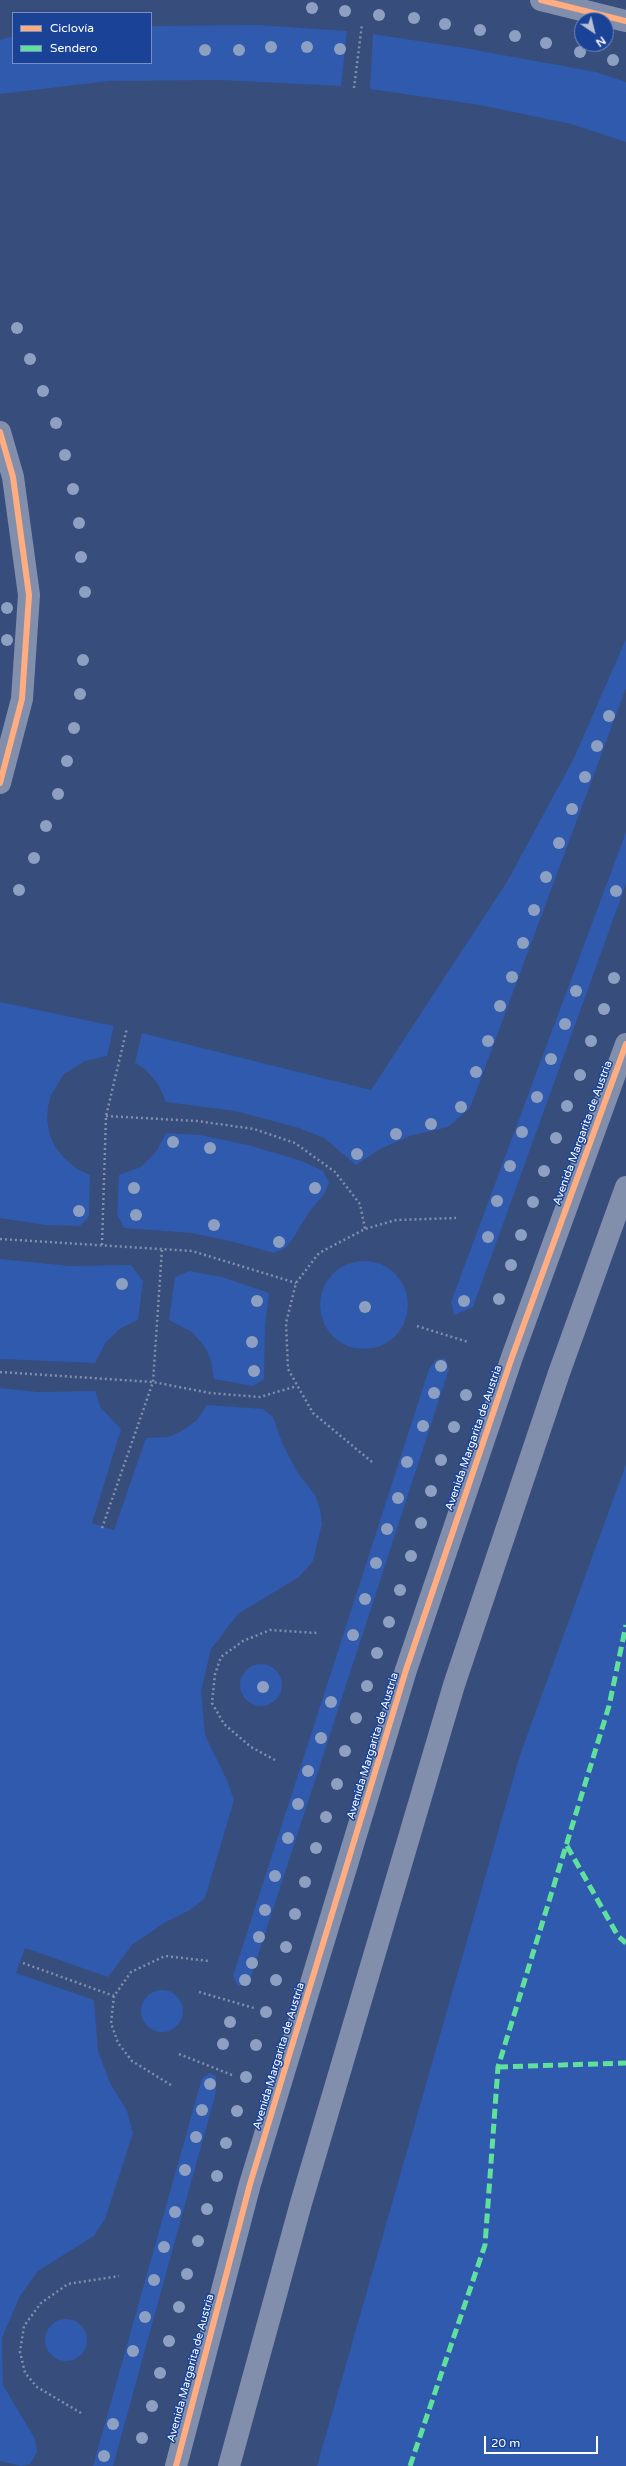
<!DOCTYPE html>
<html>
<head>
<meta charset="utf-8">
<style>
  body { margin:0 }
  #map { position:relative; width:626px; height:2466px; overflow:hidden; background:#374d7b; font-family:"Varela Round",sans-serif }
  canvas { display:block }
  .legend { position:absolute; left:12px; top:12px; width:140px; height:52px; box-sizing:border-box; background:#1a4398; border:1px solid #768ec1; margin:0; padding:5px 7px; list-style:none; font-size:12px; color:#fff }
  .legend li { display:flex; align-items:center; gap:8px; height:20px }
  .legend b { width:20px; border:1px solid #768ec1 }
  .north { position:absolute; left:574px; top:12px; width:40px; height:40px; box-sizing:border-box; background:#1a4398; border:1px solid #768ec1; border-radius:50%; rotate:145deg; font-size:11px; font-weight:700; line-height:16px; text-align:center; color:#fff }
  .north::after { content:''; display:block; margin:auto; width:14px; height:18px; background:#b9c1d1; clip-path:polygon(50% 0,100% 100%,50% 72%,0 100%) }
  .scale { position:absolute; left:484px; top:2436px; width:114px; height:18px; box-sizing:border-box; border:2px solid #fff; border-top:0; padding-left:5px; font-size:12px; line-height:14px; white-space:nowrap; color:#fff; -webkit-text-stroke:3px #1a4398; paint-order:stroke }
</style>
</head>
<body>
<div id="map">
<canvas width="626" height="2466"></canvas>
<ul class="legend">
<li><b style="height:5px;background:#ffac80"></b>Ciclovía</li>
<li><b style="height:5px;background:#60e19b"></b>Sendero</li>
</ul>
<div class="north">N</div>
<div class="scale">20 m</div>
</div>
<script>
const ctx = document.querySelector('canvas').getContext('2d');
ctx.lineJoin = 'round';
function fill(path, color) { ctx.fillStyle = color; ctx.fill(path, 'evenodd'); }
const toPath = rows => new Path2D(rows.map(r => 'M' + r).join(''));
function stroke(path, color, width, dash) { ctx.strokeStyle = color; ctx.lineWidth = width; ctx.lineCap = dash ? 'butt' : 'round'; ctx.setLineDash(dash || []); ctx.stroke(path); }
function drawText(font, color, halo, rows, align = 'center') {
  ctx.font = font + ' "Varela Round",sans-serif'; ctx.lineWidth = 3; ctx.setLineDash([]); ctx.textBaseline = 'middle'; ctx.strokeStyle = halo; ctx.fillStyle = color; for (const [text, x, y, turn = 0] of rows) {
    ctx.save(); ctx.translate(x, y); ctx.rotate((+turn || 0) * Math.PI / 180); ctx.textAlign = isNaN(turn) ? turn : align; if (halo) ctx.strokeText(text, 0, 0); ctx.fillText(text, 0, 0); ctx.restore();
  }
}
fill(toPath([
  [258,25,347,31,341,86,221,80,109,81,0,94,0,40,13,36,13,63,151,63,151,26],
  [373,34,464,48,596,72,626,82,626,142,571,124,480,105,370,89],
  [626,639,626,688,470,1108,448,1127,410,1136,380,1149,356,1165,324,1138,299,1128,235,1111,166,1102,158,1084,145,1069,135,1063,142,1033,371,1090,508,880,574,758],
  [626,832,626,884,473,1307,454,1315,451,1302],
  [0,1002,114,1026,107,1056,85,1061,64,1074,51,1095,48,1107,47,1119,50,1136,56,1148,64,1158,77,1169,90,1175,89,1216,80,1226,45,1225,0,1218],
  [166,1133,200,1135,248,1145,302,1161,323,1171,329,1182,325,1193,309,1212,292,1240,285,1248,274,1253,234,1242,192,1233,124,1228,117,1214,119,1175,141,1167,156,1152],
  [0,1259,70,1266,131,1265,143,1281,138,1320,121,1328,106,1342,95,1363,0,1359],
  '320 1305a44 44 0 1 1 88 0a44 44 0 1 1-88 0Z',
  [189,1271,222,1277,269,1293,265,1326,264,1379,253,1386,214,1379,211,1361,205,1347,192,1332,169,1320,175,1277],
  [445,1358,449,1369,249,1983,238,1986,233,1976,429,1369,436,1360],
  [0,1388,38,1392,95,1391,101,1408,121,1429,92,1523,114,1530,146,1438,168,1437,182,1431,197,1420,207,1405,263,1409,273,1417,283,1445,298,1473,315,1495,320,1509,322,1524,313,1561,299,1577,238,1614,211,1649,201,1691,205,1735,226,1778,234,1800,205,1898,190,1910,164,1923,132,1945,108,1977,25,1948,16,1973,94,2000,98,2051,110,2083,127,2111,133,2133,105,2219,94,2236,38,2271,20,2296,2,2338,3,2385,35,2439,37,2452,30,2464,21,2466,0,2461],
  [626,1464,626,2466,317,2466,520,1755],
  '240 1685a21 21 0 1 1 42 0a21 21 0 1 1-42 0Z',
  '141 2011a21 21 0 1 1 42 0a21 21 0 1 1-42 0Z',
  [210,2073,216,2076,216,2092,113,2466,93,2466,202,2078],
  '45 2340a21 21 0 1 1 42 0a21 21 0 1 1-42 0Z'
]), '#2f5aad');
stroke(toPath([
  [354,88,362,24],
  [106,1116,197,1121,254,1129,295,1143,335,1172,360,1204,365,1229],
  [0,1239,192,1251,296,1283],
  [102,1245,106,1116,127,1028],
  [417,1326,468,1342],
  [0,1372,153,1382,210,1393,260,1397,297,1386],
  [372,1462,313,1413,288,1369,286,1323,296,1283,319,1253,365,1229,396,1220,456,1218],
  [102,1528,153,1382,162,1249],
  [275,1760,251,1747,224,1724,212,1703,215,1674,221,1657,243,1641,270,1630,317,1633],
  [23,1963,114,1996],
  [199,1992,254,2008],
  [179,2054,232,2075],
  [171,2085,132,2061,118,2043,111,2023,114,1996,131,1972,165,1956,209,1961],
  [81,2413,37,2387,25,2373,20,2352,24,2326,41,2303,68,2284,119,2276]
]), '#818fad', 2.5, [2, 3]);
stroke(toPath([
  [541,0,626,21],
  [0,432,13,477,29,595,22,699,0,783],
  [176,2466,250,2184,406,1670,512,1357,626,1044],
  [229,2466,301,2203,454,1685,559,1373,626,1187]
]), '#818fad', 22);
stroke(toPath([
  [567,1846,618,1936,626,1943],
  [498,2067,626,2063],
  [410,2466,485,2245,498,2067,609,1706,626,1625]
]), '#60e19b', 5, [10, 5]);
stroke(toPath([
  [541,0,626,21],
  [0,432,13,477,29,595,22,699,0,783],
  [176,2466,250,2184,406,1670,512,1357,626,1044]
]), '#ffac80', 6);
ctx.fillStyle = '#8ea0c1';
for (const [x, y] of [
  [312,8],
  [345,11],
  [379,15],
  [414,18],
  [445,24],
  [480,30],
  [515,36],
  [546,43],
  [271,47],
  [307,47],
  [340,49],
  [205,50],
  [239,50],
  [580,52],
  [613,60],
  [17,328],
  [30,359],
  [43,391],
  [56,423],
  [65,455],
  [73,489],
  [79,523],
  [81,557],
  [85,592],
  [7,608],
  [7,640],
  [83,660],
  [80,694],
  [609,716],
  [74,728],
  [597,746],
  [67,761],
  [585,777],
  [58,794],
  [572,809],
  [46,826],
  [559,843],
  [34,858],
  [546,877],
  [19,890],
  [616,891],
  [534,910],
  [523,943],
  [512,977],
  [614,978],
  [576,991],
  [500,1006],
  [604,1009],
  [565,1024],
  [488,1041],
  [591,1041],
  [551,1059],
  [476,1072],
  [580,1075],
  [537,1097],
  [567,1106],
  [461,1107],
  [431,1124],
  [522,1132],
  [396,1134],
  [556,1138],
  [173,1142],
  [210,1148],
  [357,1154],
  [510,1166],
  [544,1171],
  [134,1188],
  [315,1188],
  [497,1201],
  [533,1202],
  [79,1211],
  [136,1215],
  [214,1225],
  [521,1235],
  [488,1237],
  [279,1242],
  [511,1265],
  [122,1284],
  [499,1299],
  [257,1301],
  [464,1301],
  [365,1307],
  [252,1342],
  [441,1366],
  [254,1371],
  [434,1393],
  [466,1395],
  [423,1426],
  [454,1427],
  [441,1460],
  [407,1462],
  [431,1491],
  [398,1498],
  [421,1523],
  [387,1529],
  [411,1556],
  [376,1563],
  [400,1590],
  [365,1599],
  [389,1622],
  [353,1635],
  [377,1653],
  [367,1686],
  [263,1687],
  [331,1702],
  [356,1718],
  [321,1738],
  [345,1751],
  [308,1771],
  [337,1784],
  [298,1804],
  [326,1817],
  [288,1838],
  [316,1848],
  [275,1876],
  [305,1882],
  [265,1910],
  [295,1914],
  [259,1937],
  [286,1947],
  [252,1963],
  [245,1980],
  [276,1980],
  [266,2012],
  [230,2022],
  [223,2044],
  [256,2045],
  [246,2077],
  [210,2084],
  [202,2110],
  [237,2111],
  [196,2137],
  [226,2143],
  [185,2170],
  [217,2176],
  [207,2209],
  [175,2212],
  [198,2241],
  [164,2247],
  [187,2274],
  [154,2280],
  [179,2307],
  [145,2317],
  [169,2341],
  [133,2351],
  [160,2373],
  [152,2406],
  [113,2424],
  [142,2438],
  [104,2456]
]) { ctx.beginPath(); ctx.arc(x, y, 6, 0, 2 * Math.PI); ctx.fill(); }
drawText('11px', '#fff', '#1a4398', [
  ["Avenida Margarita de Austria",583,1133,-70],
  ["Avenida Margarita de Austria",474,1438,-71],
  ["Avenida Margarita de Austria",373,1746,-73],
  ["Avenida Margarita de Austria",279,2056,-73],
  ["Avenida Margarita de Austria",191,2368,-75]
]);
</script>
</body>
</html>
